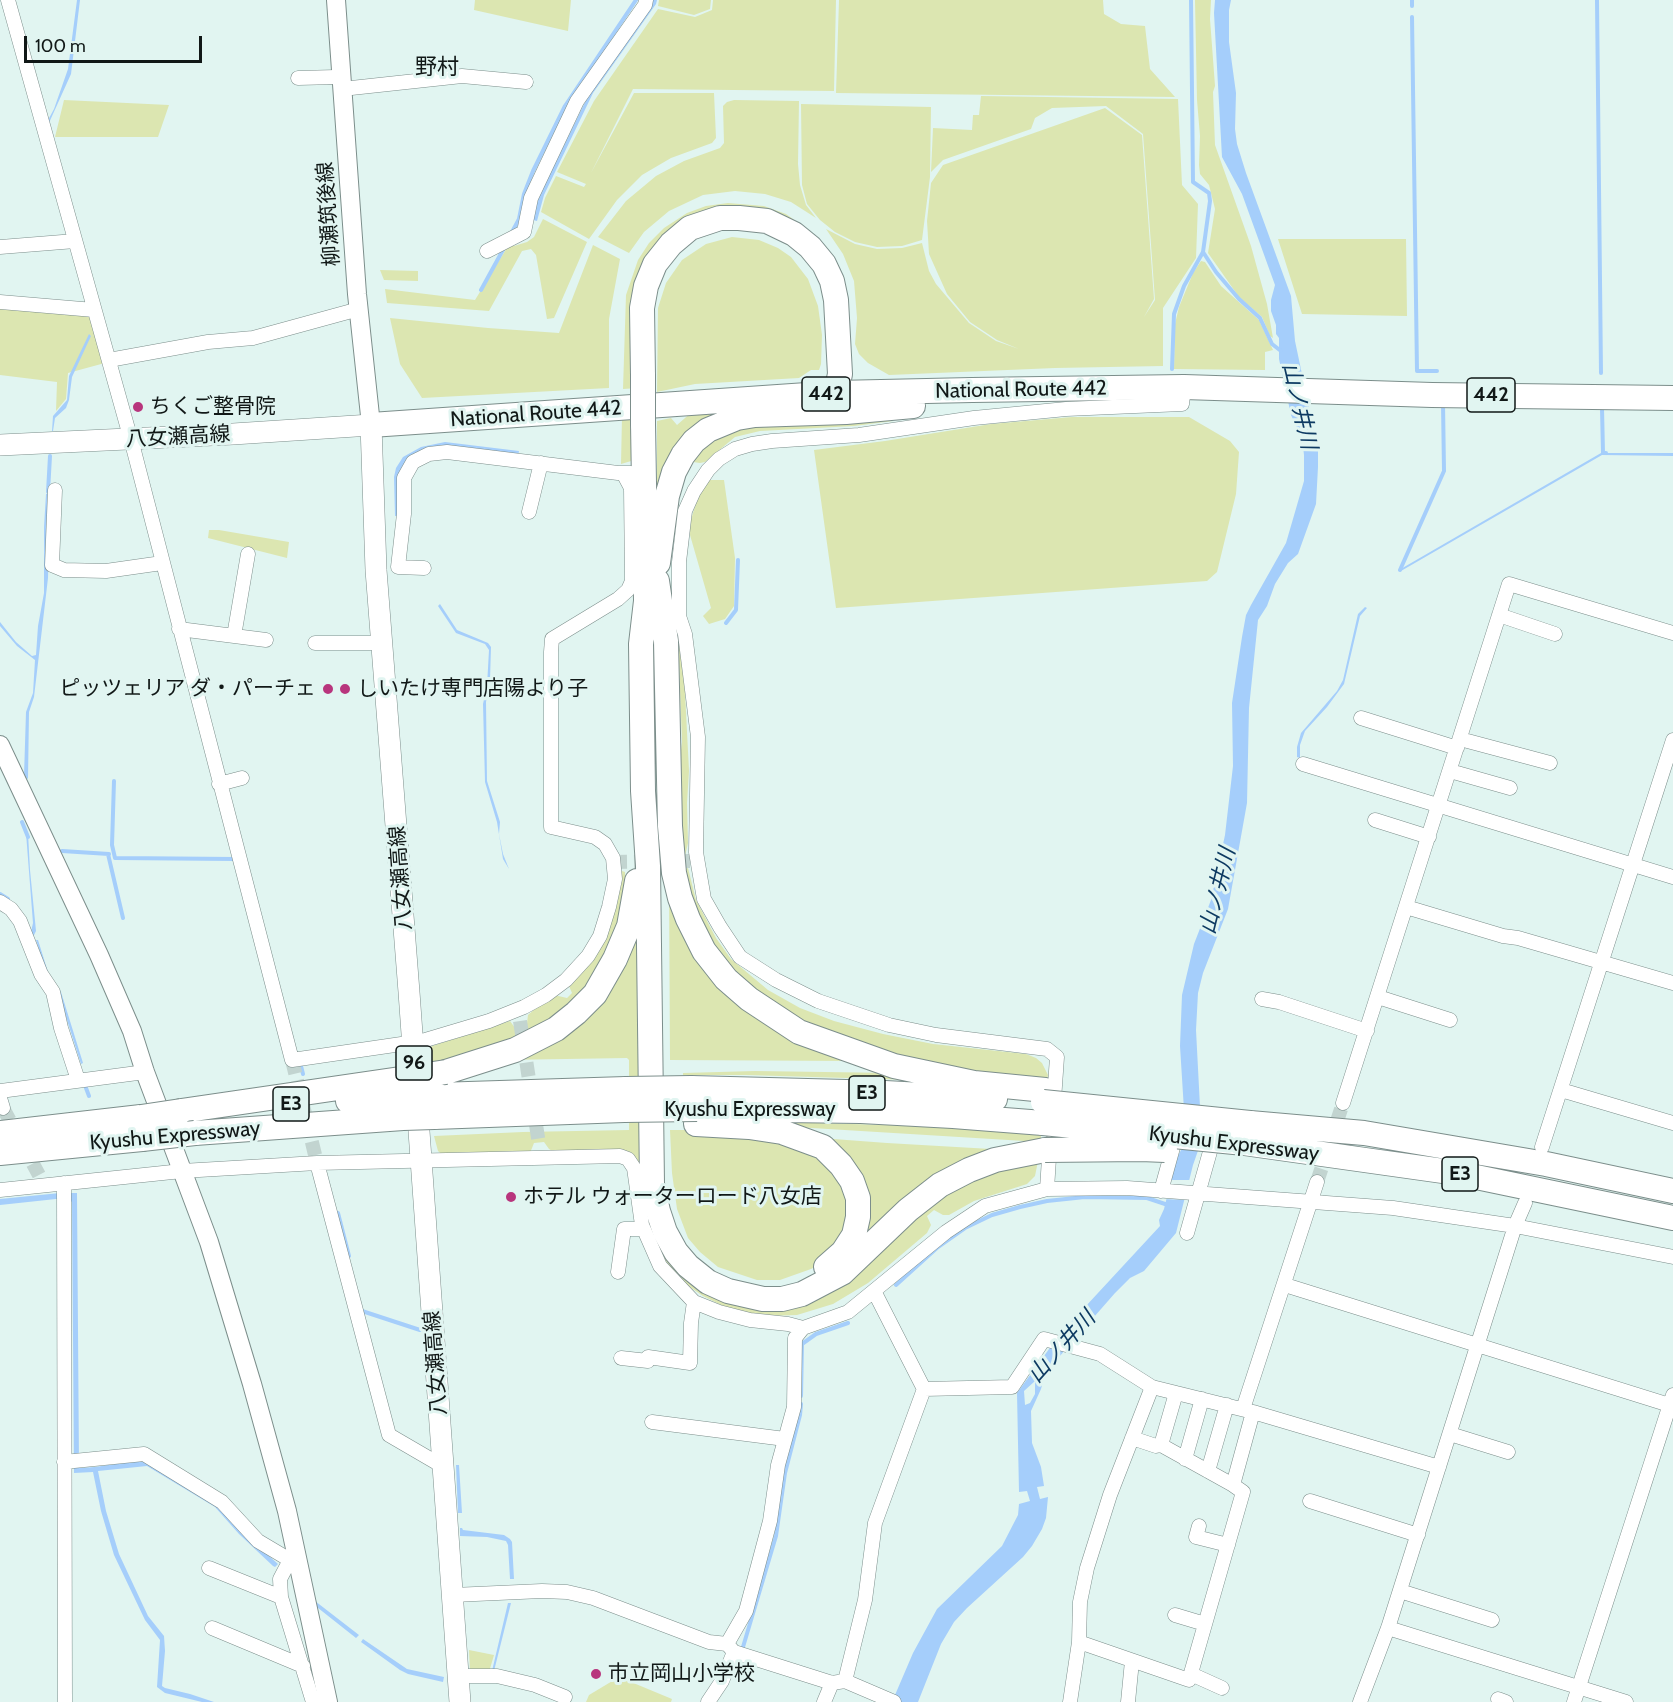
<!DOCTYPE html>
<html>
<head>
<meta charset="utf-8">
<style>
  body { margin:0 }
  #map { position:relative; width:1673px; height:1702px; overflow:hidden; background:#e1f5f1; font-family:Cabin,sans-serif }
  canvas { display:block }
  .scale { position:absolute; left:24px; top:36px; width:178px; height:27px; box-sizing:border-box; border:3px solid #111817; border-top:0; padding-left:8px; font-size:18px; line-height:21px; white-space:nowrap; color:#111817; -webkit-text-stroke:4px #e1f5f1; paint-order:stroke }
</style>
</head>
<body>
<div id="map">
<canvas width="1673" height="1702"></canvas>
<div class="scale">100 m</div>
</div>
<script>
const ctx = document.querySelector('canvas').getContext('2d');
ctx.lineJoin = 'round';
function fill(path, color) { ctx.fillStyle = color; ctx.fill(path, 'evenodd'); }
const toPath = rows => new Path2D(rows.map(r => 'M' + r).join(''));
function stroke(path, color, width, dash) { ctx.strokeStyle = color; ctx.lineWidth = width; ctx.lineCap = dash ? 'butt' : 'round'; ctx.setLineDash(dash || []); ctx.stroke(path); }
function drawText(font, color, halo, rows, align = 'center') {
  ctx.font = font + ' Cabin,"Noto Sans JP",sans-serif'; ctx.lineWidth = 6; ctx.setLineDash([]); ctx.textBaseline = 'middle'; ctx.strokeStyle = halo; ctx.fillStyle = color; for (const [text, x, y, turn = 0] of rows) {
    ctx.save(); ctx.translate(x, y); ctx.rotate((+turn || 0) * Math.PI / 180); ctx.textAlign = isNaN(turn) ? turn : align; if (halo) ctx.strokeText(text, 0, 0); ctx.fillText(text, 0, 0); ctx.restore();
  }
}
fill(toPath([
  [475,0,571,0,568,31,474,10],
  [659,0,711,0,710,9,694,15,658,6],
  [713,0,836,0,834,91,633,89,591,173,634,93,714,93,716,138,712,143,671,158,642,175,617,200,589,239,541,212,545,198,556,176,584,187,586,184,557,172,594,101,658,9,695,17,712,10],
  [839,0,1103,0,1104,14,1121,24,1145,26,1150,69,1175,97,836,93],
  [1195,0,1211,0,1210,19,1215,86,1213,92,1215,145,1251,246,1267,304,1273,338,1270,336,1262,317,1239,297,1208,253,1215,209,1209,185,1200,174,1199,165,1200,136,1197,100],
  [981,96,1178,99,1182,185,1198,204,1196,258,1163,308,1163,366,1055,368,889,375,868,363,859,354,855,344,857,318,854,281,843,254,826,229,855,244,877,249,902,248,922,243,929,271,936,284,969,323,996,341,1019,349,997,340,970,322,947,294,929,254,927,221,931,183,943,165,1105,108,1142,135,1154,299,1144,317,1155,300,1143,134,1106,106,1052,108,1035,118,1031,129,943,160,931,172,933,128,972,130,973,115,979,115],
  [64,100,169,105,158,137,55,137],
  [734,100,799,101,798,164,800,185,806,205,816,218,791,202,765,194,735,191,703,195,669,211,644,232,629,253,598,237,626,201,656,176,684,161,720,148,724,143,723,106,727,102],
  [801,104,931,107,930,177,922,240,902,246,877,247,855,242,835,232,820,220,807,204,802,185],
  [728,203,764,206,786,214,811,232,827,251,836,279,756,211,656,249,638,388,623,389,626,295,638,260,649,243,664,228,687,213,706,206],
  [543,219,587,242,554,318,547,319,536,255,531,249,522,251,489,311,387,303,385,289,475,300,508,246,514,246,527,242,534,237],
  [732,237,759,240,778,248,791,257,808,279,818,306,822,335,821,364,819,370,811,370,799,378,695,384,657,392,658,308,666,283,682,260,706,244],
  [1278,239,1406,239,1407,316,1302,314],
  [593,245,620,259,609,319,609,388,422,398,400,364,390,318,488,328,559,333],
  [1201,261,1205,262,1221,286,1259,320,1273,350,1265,352,1265,370,1174,369,1175,324,1179,307,1193,273],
  [380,270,418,271,418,281,384,280],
  [0,305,91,312,105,363,68,373,66,399,56,411,57,382,0,375],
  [715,410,716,415,657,491,657,421,671,418,677,425,693,411],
  [891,413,893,421,854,426,760,431,735,437,705,462,700,463,693,462,691,458,721,430],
  [622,417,637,417,638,459,621,464],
  [1072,417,1189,417,1230,441,1239,452,1236,494,1217,572,1207,581,836,608,814,450,885,441,991,424],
  [707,480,724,480,735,558,734,606,725,619,709,624,703,616,711,608,690,535,689,526,697,500],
  [209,530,219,530,289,542,287,558,208,538],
  [675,637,679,638,683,653,689,771,687,803,688,843,685,856,679,856,677,782,682,742,679,662],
  [688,868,696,900,716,938,731,959,768,990,800,1008,834,1021,883,1034,933,1044,1026,1054,1036,1058,1042,1063,1048,1075,1047,1080,1003,1078,841,1044,755,996,704,932,682,869],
  [622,871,625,872,625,890,622,917,600,966,583,991,563,1009,531,1031,484,1051,449,1061,430,1063,428,1051,432,1046,510,1021,515,1028,527,1023,528,1015,537,1007,554,995,567,998,572,993,569,986,589,961],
  [669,879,725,986,852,1061,670,1060],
  [636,920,662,1243,776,1307,894,1232,971,1175,1038,1161,1035,1176,1027,1184,974,1201,949,1215,943,1215,934,1210,927,1216,931,1225,927,1233,868,1283,833,1304,797,1315,767,1316,742,1313,723,1306,703,1296,681,1281,665,1260,655,1242,649,1225,634,1157,625,1151,554,1152,549,1149,544,1142,534,1143,530,1153,445,1157,438,1151,434,1136,523,1132,629,1130,629,1060,627,1058,504,1060,554,1035],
  [755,1071,894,1073,913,1080,746,1075,683,1075,683,1073],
  [779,1122,925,1126,1041,1133,1041,1142,779,1126],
  [670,1130,707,1130,758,1135,831,1163,849,1198,846,1232,828,1259,811,1269,780,1280,757,1280,718,1267,700,1252,688,1238,677,1209,672,1173],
  [820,1138,887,1143,991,1149,863,1244,867,1213],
  [469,1650,494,1655,489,1672,470,1672],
  [619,1677,672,1699,671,1702,586,1702,589,1695]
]), '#dce6b1');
fill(toPath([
  [77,0,80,0,71,74,48,125,47,122,54,109,68,69],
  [653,0,657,0,656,4,593,93,544,195,537,221,533,220,538,198,592,88,653,3],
  [1215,0,1231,0,1229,10,1229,42,1236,93,1235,129,1237,144,1246,173,1291,296,1295,341,1318,450,1318,467,1316,504,1298,554,1288,563,1275,584,1267,606,1258,620,1249,708,1247,803,1228,909,1203,973,1198,993,1196,1030,1201,1126,1200,1145,1193,1165,1176,1233,1144,1271,1130,1278,1115,1293,1052,1365,1044,1378,1041,1389,1031,1411,1032,1443,1041,1467,1044,1486,1037,1487,1040,1499,1048,1497,1046,1518,1042,1529,1032,1546,1023,1557,967,1608,954,1622,941,1644,918,1702,892,1702,913,1653,937,1609,1002,1546,1018,1515,1019,1504,1030,1501,1027,1491,1019,1492,1017,1393,1060,1334,1160,1226,1159,1220,1164,1209,1176,1160,1182,1148,1185,1126,1180,1046,1182,995,1194,944,1211,900,1225,835,1233,766,1232,703,1242,637,1246,615,1251,605,1286,543,1304,481,1304,455,1302,438,1291,415,1279,359,1279,338,1276,334,1276,325,1271,311,1271,300,1275,285,1242,194,1222,157,1214,13],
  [1035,1381,1035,1394,1030,1403,1025,1405,1024,1391],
  [89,334,91,336,72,377,69,400,66,408,55,418,53,431,52,431,53,416,67,400,69,376],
  [445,442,519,451,518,456,444,447,406,462,398,476,399,516,395,516,394,477,396,468,403,457,421,447],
  [1601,453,1673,453,1673,456,1602,455,1401,571,1399,570],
  [46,494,50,494,48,578,34,697,29,712,28,779,24,776,26,712,33,693,35,660,17,646,0,626,0,622,16,642,32,656,36,655,38,626,44,593,44,527],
  [440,604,457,630,488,643,491,647,490,680,486,702,487,781,500,822,499,834,503,854,509,869,503,859,497,822,485,782,483,704,487,686,489,650,485,644,456,633,438,606],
  [1365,607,1367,608,1360,616,1344,684,1327,707,1305,731,1300,745,1300,758,1297,757,1297,747,1301,733,1337,691,1343,680,1358,614],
  [26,833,28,833,30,870,36,931,33,937,31,932,33,923],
  [36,940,38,940,48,972,61,992,83,1063,81,1064,59,995,47,974],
  [60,1193,77,1193,79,1466,80,1468,95,1467,142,1460,217,1504,241,1531,278,1564,275,1567,273,1566,239,1534,215,1507,147,1466,98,1471,106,1511,119,1554,148,1616,164,1636,165,1651,162,1686,165,1688,190,1694,214,1702,202,1702,165,1693,157,1687,160,1640,145,1620,114,1555,101,1511,93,1472,74,1473,72,1202,69,1199,56,1199,0,1205,0,1199],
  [456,1465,459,1465,462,1513,458,1513],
  [460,1528,462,1528,463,1530,504,1535,510,1539,512,1542,514,1579,510,1579,508,1545,506,1541,487,1537,460,1536],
  [315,1601,359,1635,356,1638,313,1604],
  [508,1603,511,1603,494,1671,492,1671],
  [363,1639,407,1669,444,1677,443,1682,408,1674,400,1670,361,1642]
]), '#a5cefb');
fill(toPath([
  [1168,1180,1193,1180,1188,1200,1163,1199]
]), '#e1f5f1');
stroke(toPath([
  [1412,0,1412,6],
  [1597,0,1601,373],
  [1412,17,1417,371,1437,371],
  [511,234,519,219,524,194,533,171,565,106,636,0],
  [1203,252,1216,272,1239,299,1260,318,1272,344,1281,351],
  [481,290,504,248],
  [1172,369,1174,314,1184,286,1203,252,1210,201,1209,193,1193,182,1191,0],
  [1602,408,1603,453,1606,453],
  [48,492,50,456],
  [1400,570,1444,471,1443,403],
  [726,623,736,610,738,560],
  [114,781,112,845,115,858,235,859],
  [22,822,28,837],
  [62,851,109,854],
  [108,854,123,918],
  [0,894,8,899],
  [301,1066,303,1074],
  [86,1088,89,1096],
  [338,1213,349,1256],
  [896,1285,938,1247,965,1228,992,1215,1020,1207,1047,1201,1085,1197,1147,1198,1168,1205],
  [362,1311,420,1330],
  [801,1396,802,1344,816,1334,848,1323],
  [743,1647,776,1536,785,1473,800,1415,801,1404]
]), '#a5cefb', 4);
stroke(toPath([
  [613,862,693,861],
  [520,1021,539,1144],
  [292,1060,317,1163],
  [3,1108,39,1175],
  [1317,1182,1343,1103]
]), '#c2d4d0', 14, [14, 7]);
const street = toPath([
  [8,0,133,447,292,1060,422,1041,489,1021,524,1007,546,995,566,980,588,956,600,936,609,907,615,879,613,858,605,844,595,837,551,827,551,652,552,639,618,599,628,590,632,581,631,488,623,473],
  [298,78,336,77],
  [342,89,462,76,526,82],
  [0,247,75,241],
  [487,251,524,232,531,198,577,101,645,5,646,0],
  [0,302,94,310],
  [109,360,208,342,253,338,359,309],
  [55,490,52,565,64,570,106,571,162,563],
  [529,512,541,463],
  [424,568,398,567,404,514,404,478,413,462,429,454,447,452,618,473,631,473],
  [1499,615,1555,634],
  [179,629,266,640],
  [234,636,248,554],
  [315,643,382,643],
  [1361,718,1457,748],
  [1460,739,1550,763],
  [1303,764,1673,877],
  [1450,771,1510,788],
  [219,784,242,778],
  [1375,820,1429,837],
  [0,902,11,909,20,921,41,974,53,992,61,1028,78,1080],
  [1406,907,1503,936,1518,938,1673,983],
  [1378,997,1450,1020],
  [1262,999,1279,1002,1367,1031],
  [1561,1090,1673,1123],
  [0,1091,145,1072],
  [0,1098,3,1108],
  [1054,1100,1057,1057,1047,1049,936,1035,889,1025,818,1001,776,980,740,957,720,927,704,899,696,852,698,737,685,634,679,616,679,562,685,511,694,491,708,470,719,459,735,449,752,444,772,441,859,435,974,418,1066,409,1182,404,1184,387],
  [1343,1103,1509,584,1673,633],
  [1542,1147,1673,740],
  [317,1163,389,1435,444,1467],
  [64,1183,65,1702],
  [1047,1189,1050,1143],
  [0,1190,182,1171,317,1163,620,1156,628,1159,634,1168,642,1225,660,1266,694,1302,719,1312,750,1320,788,1324,803,1328,848,1312,946,1232,985,1206,1047,1189,1127,1188,1393,1208,1515,1226,1673,1257],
  [1161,1191,1174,1144],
  [1187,1233,1215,1134],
  [618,1272,624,1229,643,1229],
  [1285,1285,1673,1406],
  [874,1291,924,1389],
  [621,1358,648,1361,648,1357,690,1363,691,1323,694,1302],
  [1176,1393,1161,1445,1233,1485],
  [1243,1409,1317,1182],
  [652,1422,785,1439],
  [1450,1434,1508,1452],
  [1132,1438,1156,1446,1161,1445],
  [1185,1459,1202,1399],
  [64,1462,144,1454,222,1502,258,1541,290,1560,295,1557],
  [1208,1471,1227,1405],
  [1310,1501,1418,1535],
  [1199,1526,1196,1537,1228,1545],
  [290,1560,280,1579,281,1597,313,1702],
  [209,1568,281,1597],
  [1400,1591,1492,1620],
  [453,1595,542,1591,567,1592,593,1598,709,1642,727,1644,734,1652,832,1683,845,1681,894,1702],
  [1175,1615,1205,1624],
  [212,1628,303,1666],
  [1388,1628,1626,1702],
  [1079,1642,1189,1680,1243,1492,1233,1485,1253,1412],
  [727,1644,746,1611,770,1521,778,1465,794,1407,795,1338,803,1328],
  [1191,1674,1222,1688],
  [458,1676,497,1676,535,1685,565,1697],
  [845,1681,865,1600,875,1523,924,1389,1012,1387,1044,1339,1100,1354,1152,1387,1253,1412,1439,1467],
  [1498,1699,1506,1702],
  [708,1702,722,1681,734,1652],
  [824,1702,832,1683],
  [1070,1702,1079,1642,1080,1602,1087,1568,1110,1495,1152,1387],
  [1128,1702,1132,1661],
  [1360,1702,1388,1628,1515,1226,1525,1203],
  [1574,1702,1673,1395]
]);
const secondary = toPath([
  [336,0,357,294,371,425],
  [0,745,99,955,132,1031,145,1072,209,1242,252,1384,287,1511,328,1702]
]);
const primary = toPath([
  [0,445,233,434,371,425,376,570,409,992,460,1702]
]);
const highway = toPath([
  [643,376,642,308,646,286,655,264,671,244,690,228,720,218,739,218,767,221,794,234,810,247,824,264,832,281,836,300,840,374,836,393],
  [643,424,646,601,641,644,643,791,648,866,652,1184,658,1211,665,1232,676,1252,688,1266,708,1282,728,1291,763,1299,782,1299,802,1294,842,1273,908,1210,940,1185,969,1170,995,1160,1045,1150],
  [371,425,836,393,972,390,1184,387,1432,395,1673,398],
  [658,563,667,496,674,472,683,455,694,441,708,430,737,418,755,415,846,412,913,406],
  [657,581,666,641,670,826,674,873,680,898,688,919,704,951,726,979,749,999,799,1032,894,1066,974,1083,1045,1090],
  [446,1072,515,1050,556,1029,576,1013,595,994,615,959,629,926,637,881],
  [691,1088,885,1093,995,1099],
  [437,1095,626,1089],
  [348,1101,401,1098],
  [704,1109,861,1111,953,1116,1043,1123],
  [181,1111,400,1079],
  [434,1117,624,1110],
  [1250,1123,1364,1133,1546,1164,1673,1191],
  [696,1124,749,1127,782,1132,823,1147,841,1165,852,1181,858,1198,858,1217,854,1235,843,1252,826,1267],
  [0,1133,141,1117],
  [195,1133,403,1118],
  [1244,1143,1457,1173,1673,1218],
  [0,1153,142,1139]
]);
stroke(street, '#7c8e8b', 15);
stroke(secondary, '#7c8e8b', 20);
stroke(primary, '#7c8e8b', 22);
stroke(highway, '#7c8e8b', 26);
stroke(street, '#fff', 14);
stroke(secondary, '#fff', 18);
stroke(primary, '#fff', 21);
stroke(highway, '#fff', 24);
const highwayBridge = toPath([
  [643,376,643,424],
  [400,1079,446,1072],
  [626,1089,691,1088],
  [401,1098,437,1095],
  [1043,1102,1250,1123],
  [624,1110,697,1109],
  [141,1117,181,1111],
  [403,1118,434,1117],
  [1043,1123,1244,1143],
  [142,1139,195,1133],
  [1045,1150,1141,1149,1165,1150]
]);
stroke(highwayBridge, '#7c8e8b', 26, []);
stroke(highwayBridge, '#fff', 24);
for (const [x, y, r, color] of [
  [138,407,6,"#b8357d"],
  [328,689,6,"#b8357d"],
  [345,689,6,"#b8357d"],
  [511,1197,6,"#b8357d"],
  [596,1674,6,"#b8357d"]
]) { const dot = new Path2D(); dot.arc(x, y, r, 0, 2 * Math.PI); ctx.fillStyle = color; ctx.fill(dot); stroke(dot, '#e1f5f1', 2); }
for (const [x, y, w] of [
  [826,394,48],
  [1491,395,48],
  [414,1063,36],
  [867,1093,36],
  [291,1104,36],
  [1460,1174,36]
]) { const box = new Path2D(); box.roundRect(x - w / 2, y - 17, w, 34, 4.5); ctx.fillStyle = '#e1f5f1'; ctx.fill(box); stroke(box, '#111817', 1.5); }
drawText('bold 20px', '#111817', null, [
  ["442",826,394],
  ["442",1491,395],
  ["96",414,1063],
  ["E3",867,1093],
  ["E3",291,1104],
  ["E3",1460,1174]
]);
drawText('21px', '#111817', '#e1f5f1', [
  ["柳瀬筑後線",329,214,-94],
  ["National Route 442",1021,390,-1],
  ["National Route 442",536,414,-4],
  ["八女瀬高線",178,437,-3],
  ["八女瀬高線",401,878,-94],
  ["Kyushu Expressway",750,1110],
  ["Kyushu Expressway",175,1136,-5],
  ["Kyushu Expressway",1234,1144,7],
  ["八女瀬高線",436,1363,-94]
]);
drawText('21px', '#111817', '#e1f5f1', [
  ["ちくご整骨院",150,407],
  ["ピッツェリア ダ・パーチェ",316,689,"right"],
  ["しいたけ専門店陽より子",357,689],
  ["ホテル ウォーターロード八女店",523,1197],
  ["市立岡山小学校",608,1674]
], 'left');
drawText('22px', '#111817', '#e1f5f1', [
  ["野村",437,68]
]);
drawText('italic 22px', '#0d3a62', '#e1f5f1', [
  ["山ノ井川",1299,406,77],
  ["山ノ井川",1218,891,-76],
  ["山ノ井川",1062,1347,-48]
]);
</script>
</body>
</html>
